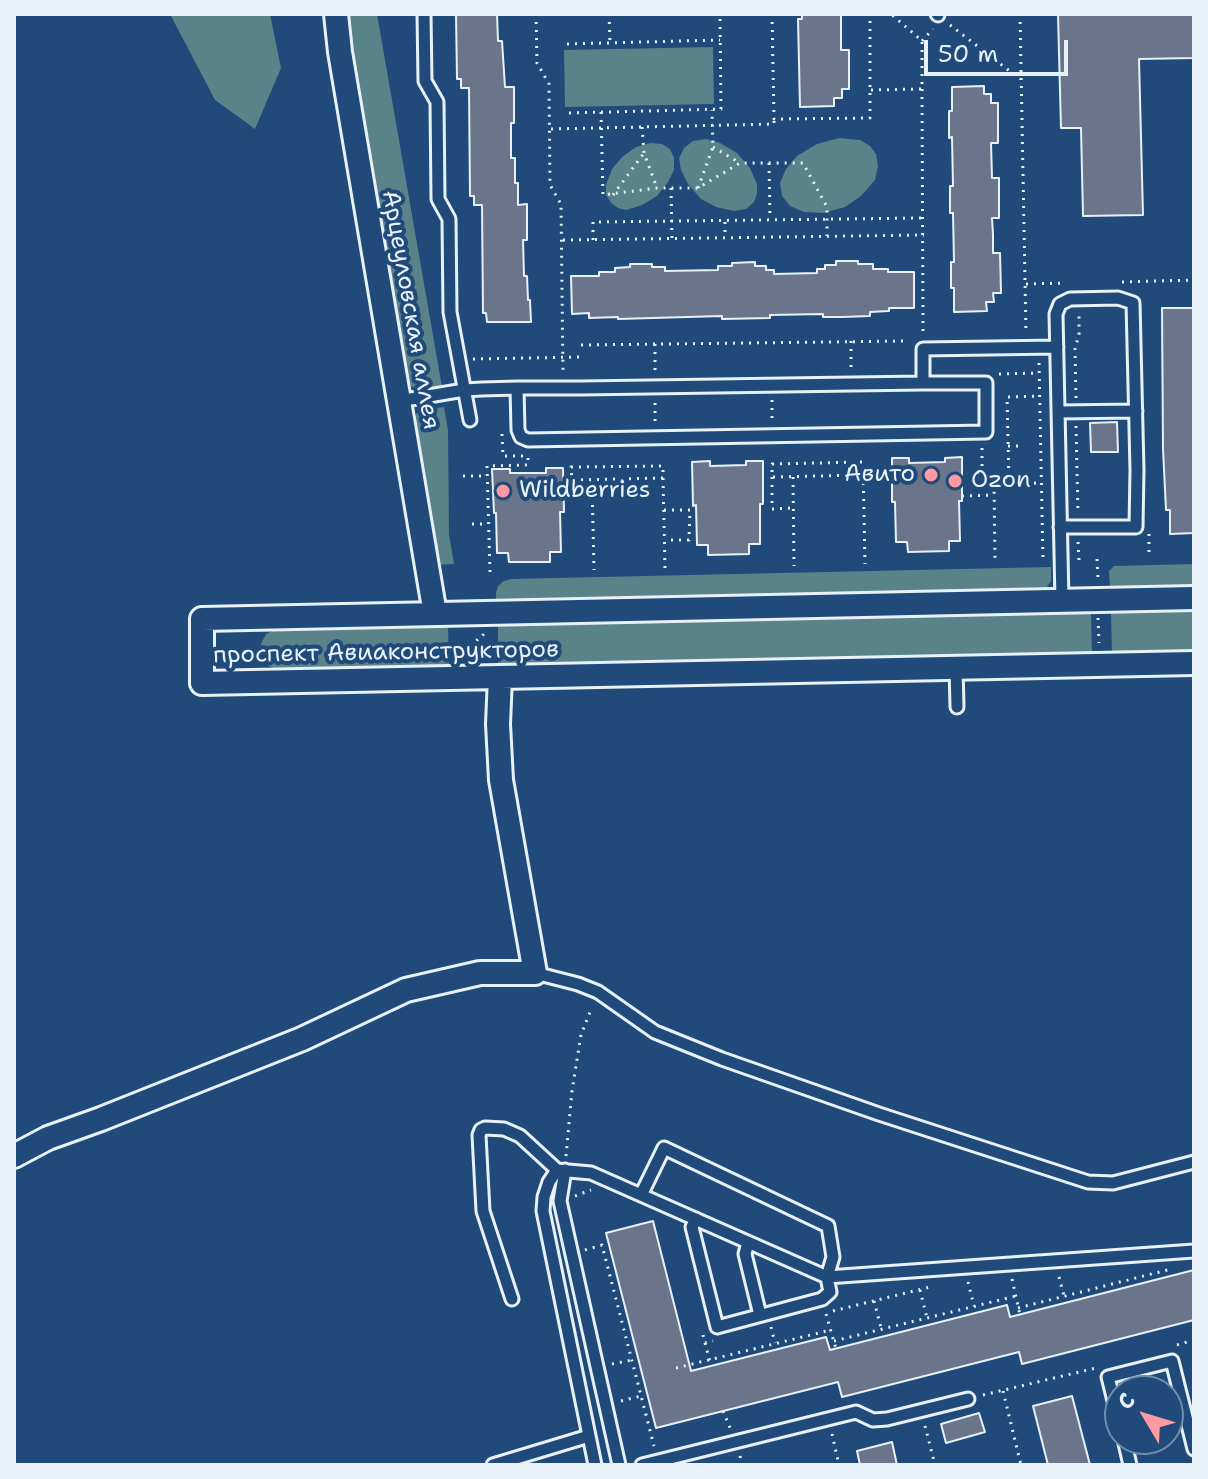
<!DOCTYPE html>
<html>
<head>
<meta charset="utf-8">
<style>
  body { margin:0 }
  #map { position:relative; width:1208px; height:1479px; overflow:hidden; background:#1f4a7a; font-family:"Shantell Sans",sans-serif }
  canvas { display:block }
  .frame { position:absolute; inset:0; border:16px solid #e8f1f8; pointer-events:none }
  .north { position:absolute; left:1104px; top:1375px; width:80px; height:80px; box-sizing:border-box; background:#1f4a7a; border:2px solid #6f8dac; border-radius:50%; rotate:308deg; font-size:22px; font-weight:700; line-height:32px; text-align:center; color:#e8f1f8 }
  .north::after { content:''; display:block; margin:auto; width:28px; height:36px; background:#ff9aa2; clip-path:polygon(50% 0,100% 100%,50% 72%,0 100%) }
  .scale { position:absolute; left:924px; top:40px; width:144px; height:36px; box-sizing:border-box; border:4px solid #e8f1f8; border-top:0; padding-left:10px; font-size:24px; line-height:28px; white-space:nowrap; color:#e8f1f8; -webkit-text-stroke:6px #1f4a7a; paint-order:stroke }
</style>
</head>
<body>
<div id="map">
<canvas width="1208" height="1479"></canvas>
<div class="frame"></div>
<div class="north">С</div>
<div class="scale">50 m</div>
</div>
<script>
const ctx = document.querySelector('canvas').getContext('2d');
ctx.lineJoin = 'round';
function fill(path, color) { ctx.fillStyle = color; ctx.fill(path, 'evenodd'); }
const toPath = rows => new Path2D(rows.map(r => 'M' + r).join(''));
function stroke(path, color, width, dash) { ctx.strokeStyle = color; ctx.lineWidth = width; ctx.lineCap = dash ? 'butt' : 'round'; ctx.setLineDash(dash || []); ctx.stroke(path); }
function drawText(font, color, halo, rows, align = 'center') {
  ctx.font = font + ' "Shantell Sans",sans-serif'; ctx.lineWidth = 8; ctx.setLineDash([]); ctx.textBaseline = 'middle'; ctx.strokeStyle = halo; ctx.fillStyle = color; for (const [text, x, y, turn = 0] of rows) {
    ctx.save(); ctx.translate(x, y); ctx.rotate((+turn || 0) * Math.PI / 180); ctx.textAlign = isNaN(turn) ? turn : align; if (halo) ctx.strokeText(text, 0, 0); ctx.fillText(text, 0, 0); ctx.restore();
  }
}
fill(toPath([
  [170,14,270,14,281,68,255,129,215,100],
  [344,14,377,14,442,387,420,390,408,385,404,379],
  [713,47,714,104,565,107,564,50],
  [839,138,860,140,870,146,876,154,878,166,875,180,861,196,845,207,823,213,804,212,790,206,782,196,780,183,786,169,797,156,817,144],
  [706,139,720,143,737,153,750,168,757,184,757,194,754,202,746,209,734,211,716,207,701,199,688,184,681,170,679,158,684,148,693,141],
  [650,143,662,144,670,149,674,158,674,170,668,182,657,196,642,205,626,210,618,208,611,203,606,195,606,185,612,169,622,157,636,147],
  [444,407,448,430,449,534,454,564,434,565,413,419,417,413,423,410],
  [1194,564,1194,587,1110,588,1109,571,1114,566],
  [1051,567,1051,581,1045,590,496,601,496,593,498,586,504,581,511,579],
  [1194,611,1194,651,1112,653,1111,612],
  [1091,613,1092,653,498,666,498,625],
  [448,626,449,667,277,670,267,665,262,656,261,644,266,634,276,629]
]), '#5a8289');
const building = toPath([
  [456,14,497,14,498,41,502,41,505,87,514,87,514,123,511,123,511,158,515,158,515,183,518,183,518,205,527,204,527,240,523,240,524,276,527,276,528,300,530,300,531,322,487,322,486,313,483,313,482,205,474,205,474,196,470,196,469,88,461,88,461,79,457,79,456,14],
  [802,14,841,14,841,50,849,50,849,89,842,89,842,98,834,98,834,106,800,107,798,19,802,19,802,14],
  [1105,14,1194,14,1194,58,1139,59,1143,215,1083,216,1081,128,1061,128,1058,15,1105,14],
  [984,86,984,94,991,94,991,103,998,103,998,143,991,143,992,178,999,178,999,218,992,218,993,235,993,253,1000,253,1001,293,993,293,994,302,986,302,987,311,954,312,954,288,951,288,951,262,954,262,953,213,950,213,950,186,953,186,952,137,949,138,949,111,952,111,952,87,984,86],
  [836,261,858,261,858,264,873,264,873,269,888,269,888,272,914,272,914,308,889,308,889,311,870,312,870,316,842,317,823,317,823,314,770,315,770,318,722,319,722,316,618,319,618,317,589,318,589,313,572,314,571,276,599,276,599,272,615,272,615,268,630,267,630,264,652,264,652,267,665,267,665,271,718,270,718,266,732,266,732,263,755,262,755,266,766,266,766,270,774,270,774,274,817,273,817,269,825,269,825,265,836,265,836,261],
  [1162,308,1194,308,1194,533,1170,534,1170,510,1166,510,1163,449,1162,308],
  [1117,422,1118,452,1091,452,1090,423,1117,422],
  [962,457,962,501,959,501,960,541,949,541,949,551,908,552,907,542,896,542,895,502,892,502,892,458,909,458,909,463,945,462,945,458,962,457],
  [710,461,710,466,746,465,746,461,763,461,763,504,760,504,760,544,749,544,749,554,708,555,708,545,697,545,696,505,693,506,692,462,710,461],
  [546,468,563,468,564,512,560,512,561,552,550,552,550,562,509,562,508,553,497,553,496,513,494,513,492,469,510,469,510,473,546,473,546,468],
  [653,1221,691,1371,826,1337,830,1350,1007,1305,1010,1317,1194,1270,1194,1320,1022,1364,1019,1352,842,1397,838,1382,656,1428,606,1233,653,1221],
  [1072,1396,1090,1465,1048,1465,1033,1406,1072,1396],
  [979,1413,985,1432,946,1443,941,1424,979,1413],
  [892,1442,897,1465,860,1465,857,1451,892,1442]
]);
fill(building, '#6a748a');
stroke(building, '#e8f1f8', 2);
const service = toPath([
  [424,14,425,81,437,102,438,199,449,219,450,312,470,420],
  [937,14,938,15],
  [923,383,923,349,1057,347],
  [399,401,464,390,482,389,517,388,581,388,852,384,923,383,986,383,986,432,528,440,521,437,518,430,517,388],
  [1058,412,1136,411],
  [1060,527,1136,527,1137,470,1133,303,1118,298,1070,299,1060,304,1056,314,1062,601],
  [956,667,957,707],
  [535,973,578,984,598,992,655,1032,722,1059,879,1114,1088,1182,1113,1183,1194,1162],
  [565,1170,560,1201,619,1465],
  [641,1195,664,1148,828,1226,833,1257,827,1277,830,1292,822,1299,717,1327,692,1227,696,1219],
  [748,1242,745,1254,760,1315],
  [512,1299,483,1211,479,1135,481,1130,485,1128,504,1129,520,1136,557,1170],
  [1120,1425,1108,1377,1172,1361,1194,1449],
  [1124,1439,1130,1465],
  [493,1465,589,1436],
  [595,1465,543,1211,544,1197,549,1182,557,1170,591,1173,827,1277,1194,1251],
  [642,1465,852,1413,856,1412,873,1420,887,1419,968,1399]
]);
const minor = toPath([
  [336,14,340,52,435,614],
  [1194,598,202,619,202,683,1194,663],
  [14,1156,48,1138,101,1119,302,1039,406,990,480,973,535,973,501,780,498,724,500,677]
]);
stroke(service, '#e8f1f8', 17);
stroke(minor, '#e8f1f8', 28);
stroke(toPath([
  [536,14,537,63,549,84,550,185,561,204,563,372],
  [609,14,610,42],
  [772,14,774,119,870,118,870,14],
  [1020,14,1026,334],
  [950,25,1020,79],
  [922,41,933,29],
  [567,44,720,40],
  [922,89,923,333],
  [871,90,922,89,922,41,891,14],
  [601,112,603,195,657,188,698,188,740,163,803,163,827,207,827,236],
  [569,113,721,109,720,14],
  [642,127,644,153,657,188],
  [551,129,774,124,774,119],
  [713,147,740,163],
  [769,163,770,219],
  [671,188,672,239],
  [698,188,713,147,712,110],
  [613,195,644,153],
  [725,222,725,238],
  [563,240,924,235],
  [593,240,593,222,923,218],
  [1122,282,1194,280],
  [1026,284,1066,283],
  [851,341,851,369],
  [655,344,655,372],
  [581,345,909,341],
  [473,359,581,357],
  [1039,363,1043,560],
  [999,374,1039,373],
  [1076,398,1075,349,1079,334,1079,314],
  [772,400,772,420],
  [655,403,655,424],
  [1076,426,1078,514],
  [502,434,503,456,525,456],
  [1008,446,1019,446],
  [982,448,982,469,994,484,995,561],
  [863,475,772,477,772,464,863,462,865,564],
  [463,476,487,476],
  [772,477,772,509,792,508],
  [793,477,794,566],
  [663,478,572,480,571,467,663,466,663,478,665,568],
  [592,481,594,570],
  [994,484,1041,483],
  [1009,484,1007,397,1039,396],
  [962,496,994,495],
  [664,510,690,510,689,540,665,540],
  [472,524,488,524],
  [1149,534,1149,558],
  [1078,542,1079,560],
  [1097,559,1098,579],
  [490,572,487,466,528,465,528,456],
  [1098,618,1099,643],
  [458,656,483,635,483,632],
  [566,1156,572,1091,581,1035,592,1007],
  [575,1196,591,1190],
  [585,1250,602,1245,654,1446],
  [1059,1277,1064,1296],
  [1012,1279,1020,1315],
  [968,1282,974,1306],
  [920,1290,927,1318],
  [874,1301,881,1328],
  [1018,1308,1171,1269],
  [833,1311,934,1286],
  [826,1314,836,1349],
  [771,1327,775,1343],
  [703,1335,705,1343,713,1341],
  [834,1341,1016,1296],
  [705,1343,711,1366],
  [1177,1345,1194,1340],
  [612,1364,632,1360],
  [676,1368,831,1330],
  [1003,1391,1021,1465],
  [983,1395,1096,1368],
  [621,1401,641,1396],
  [723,1411,731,1430],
  [925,1426,935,1465],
  [832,1434,839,1465],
  [740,1456,742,1465]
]), '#e8f1f8', 3, [2, 6]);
stroke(service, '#1f4a7a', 11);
stroke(minor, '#1f4a7a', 22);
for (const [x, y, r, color] of [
  [931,475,8,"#ff9aa2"],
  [955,481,8,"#ff9aa2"],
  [503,491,8,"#ff9aa2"]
]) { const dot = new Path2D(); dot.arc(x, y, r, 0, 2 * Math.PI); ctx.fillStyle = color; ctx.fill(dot); stroke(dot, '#1f4a7a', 3); }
drawText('24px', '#e8f1f8', '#1f4a7a', [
  ["Арцеуловская аллея",410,310,80],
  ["проспект Авиаконструкторов",386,653,-1]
]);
drawText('24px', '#e8f1f8', '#1f4a7a', [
  ["Авито",915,475,"right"],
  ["Ozon",971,481],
  ["Wildberries",519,491]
], 'left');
</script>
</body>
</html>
